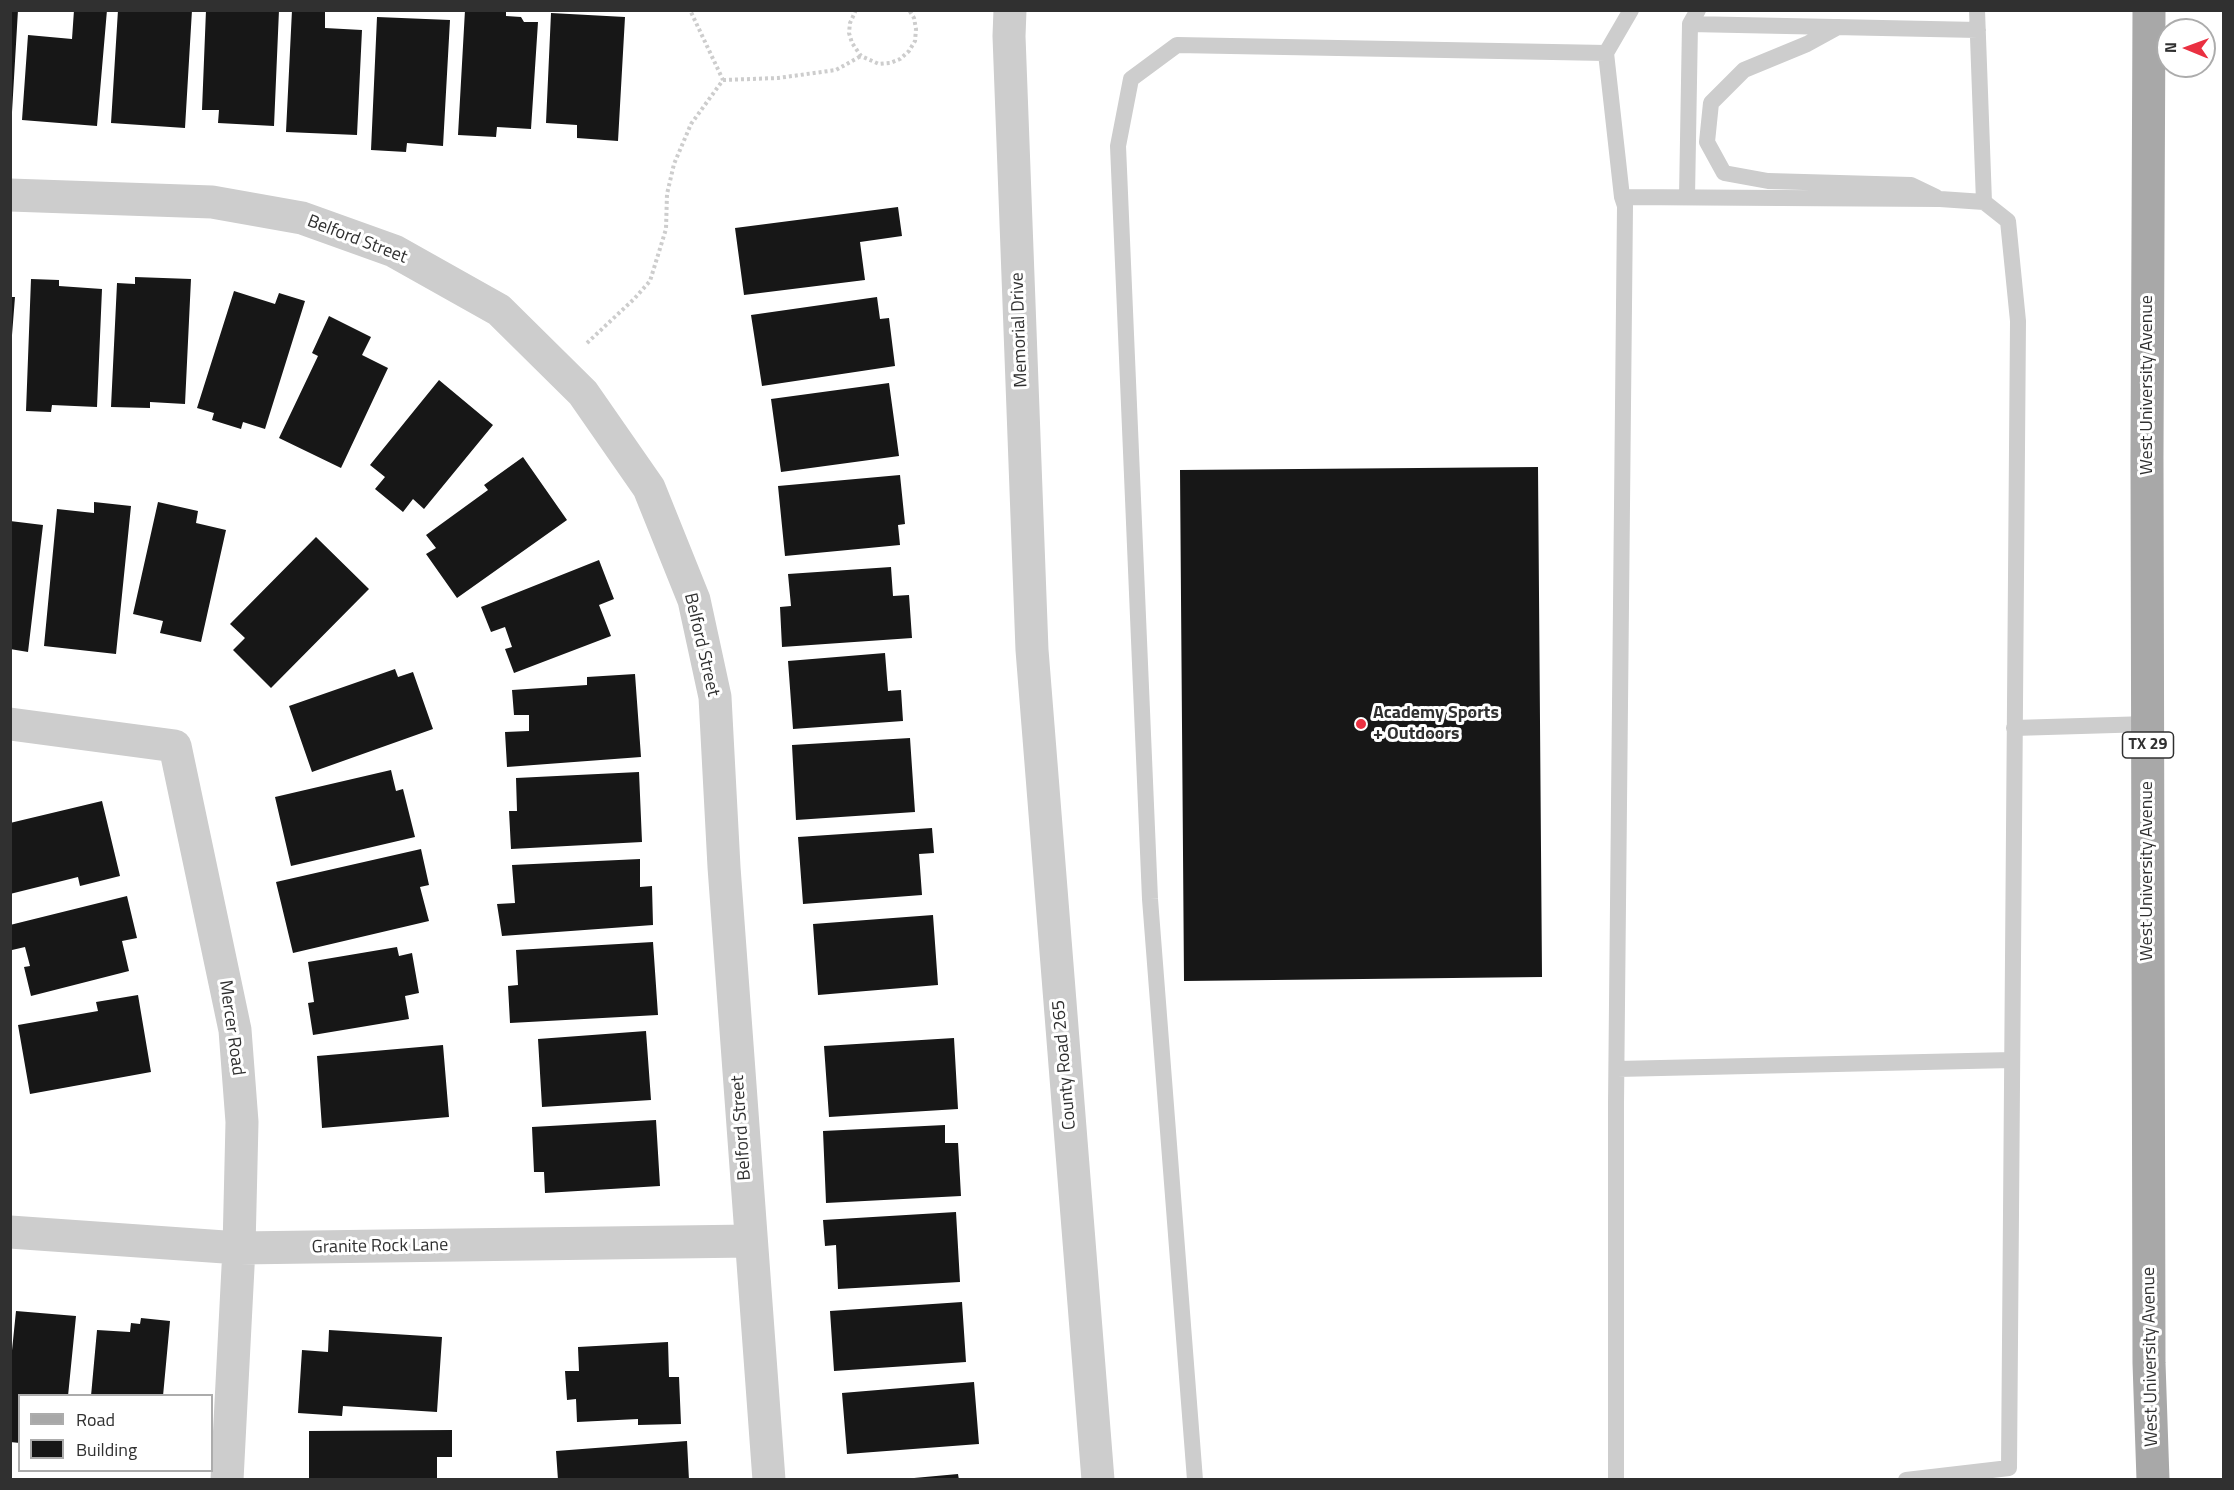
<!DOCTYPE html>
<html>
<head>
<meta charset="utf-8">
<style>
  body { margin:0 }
  #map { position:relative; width:2234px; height:1490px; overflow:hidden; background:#fff; font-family:"Titillium Web",sans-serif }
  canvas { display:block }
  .frame { position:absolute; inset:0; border:12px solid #303030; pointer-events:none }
  .legend { position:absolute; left:18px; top:1394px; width:195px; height:78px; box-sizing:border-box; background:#fff; border:2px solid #acacac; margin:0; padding:8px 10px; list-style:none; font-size:18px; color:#303030 }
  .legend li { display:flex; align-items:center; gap:12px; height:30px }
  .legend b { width:30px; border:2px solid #acacac }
  .north { position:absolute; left:2156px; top:18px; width:60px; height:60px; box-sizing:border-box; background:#fff; border:2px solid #acacac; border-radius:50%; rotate:271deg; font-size:16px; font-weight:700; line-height:24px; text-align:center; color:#303030 }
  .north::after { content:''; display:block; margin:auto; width:21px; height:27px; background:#ea3041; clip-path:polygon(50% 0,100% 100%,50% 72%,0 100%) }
</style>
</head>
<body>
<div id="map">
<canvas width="2234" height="1490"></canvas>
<div class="frame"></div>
<ul class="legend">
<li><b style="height:8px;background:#a8a8a8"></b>Road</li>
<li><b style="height:16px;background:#171717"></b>Building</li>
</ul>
<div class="north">N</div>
</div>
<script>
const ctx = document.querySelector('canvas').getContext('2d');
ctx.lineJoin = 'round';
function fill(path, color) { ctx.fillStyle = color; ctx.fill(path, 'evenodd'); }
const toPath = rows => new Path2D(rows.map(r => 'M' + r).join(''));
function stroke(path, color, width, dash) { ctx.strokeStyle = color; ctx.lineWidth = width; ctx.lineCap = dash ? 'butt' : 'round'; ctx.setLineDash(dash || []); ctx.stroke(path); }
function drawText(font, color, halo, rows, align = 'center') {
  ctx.font = font + ' "Titillium Web",sans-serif'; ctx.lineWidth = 6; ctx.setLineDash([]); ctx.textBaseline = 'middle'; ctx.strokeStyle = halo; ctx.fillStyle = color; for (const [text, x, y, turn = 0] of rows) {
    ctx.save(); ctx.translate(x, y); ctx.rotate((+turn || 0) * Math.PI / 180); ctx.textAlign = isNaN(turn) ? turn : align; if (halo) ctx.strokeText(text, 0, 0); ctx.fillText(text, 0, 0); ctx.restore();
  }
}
fill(toPath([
  [10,10,18,10,12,112,10,112],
  [74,10,107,10,97,126,22,120,28,35,72,39],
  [118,10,192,10,185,128,111,123],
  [206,10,279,10,274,126,218,123,219,110,202,110],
  [292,10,325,10,325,28,362,30,357,135,286,132],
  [465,10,506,10,506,16,521,17,524,22,538,22,531,129,497,127,496,137,458,135],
  [551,13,625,17,618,141,577,138,577,125,546,123],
  [377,17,450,20,443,146,407,143,406,152,371,150],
  [898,207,902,236,860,242,865,280,744,295,735,228],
  [135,277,191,279,185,404,150,402,150,408,111,407,117,283,135,284],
  [31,279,59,280,59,286,102,289,97,407,52,405,51,412,26,411],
  [234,291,275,304,279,293,305,301,265,429,243,422,241,429,212,420,214,413,197,408],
  [10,297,15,297,12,335,10,335],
  [877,297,880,319,889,318,895,366,762,386,751,315],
  [329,316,371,337,362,355,388,368,341,468,279,438,318,356,312,353],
  [439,380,493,425,424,509,413,499,403,512,375,489,385,477,370,465],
  [889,383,899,456,781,472,771,399],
  [523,457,567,520,457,598,426,554,436,548,426,535,488,490,484,485],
  [1538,467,1542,977,1184,981,1180,470],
  [900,475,905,524,898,525,900,545,785,556,778,486],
  [94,502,131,506,116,654,44,646,57,509,94,513],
  [158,502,198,511,196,523,226,530,201,642,160,633,163,621,133,614],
  [10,521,43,525,28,652,10,649],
  [316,537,369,589,271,688,233,650,245,638,230,624],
  [599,560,614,599,599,605,611,636,514,673,505,649,512,647,505,627,491,632,481,607],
  [891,567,893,596,909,595,912,638,782,647,780,607,791,606,788,574],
  [885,653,888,691,901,690,903,721,793,729,788,661],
  [395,669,398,677,413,672,433,729,312,772,289,706],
  [635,674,641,757,507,767,505,732,529,731,529,715,514,715,512,690,587,685,587,677],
  [910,738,915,812,796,820,792,745],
  [391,770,396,791,403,789,415,837,291,866,275,797],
  [639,772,642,842,511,849,509,811,517,811,516,778],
  [102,801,120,876,80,886,78,877,10,894,10,823],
  [932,828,934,853,919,854,922,895,803,904,798,837],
  [421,849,429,885,420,887,429,921,293,953,276,882],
  [640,859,640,887,652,886,653,925,502,936,497,904,515,903,512,865],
  [127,896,137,938,122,941,129,971,31,996,24,967,30,966,25,947,12,950,10,925],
  [933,915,938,985,818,995,813,924],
  [653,942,658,1015,510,1023,508,986,518,985,516,950],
  [397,947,399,956,412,953,419,993,405,996,409,1019,313,1035,308,1003,314,1002,308,962],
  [138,995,151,1072,30,1094,18,1025,98,1011,96,1002],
  [646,1031,651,1100,542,1107,538,1039],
  [954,1038,958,1109,829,1117,824,1046],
  [443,1045,449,1117,322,1128,317,1056],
  [656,1120,660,1186,545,1193,544,1172,534,1172,532,1127],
  [945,1125,945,1143,958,1143,961,1196,826,1203,823,1131],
  [956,1212,960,1282,838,1289,836,1245,825,1246,823,1220],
  [962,1302,966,1362,834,1371,830,1311],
  [16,1311,76,1316,68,1396,20,1396,20,1443,10,1442,10,1370],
  [141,1318,170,1321,163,1396,91,1396,97,1330,130,1332,131,1323,140,1324],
  [329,1330,442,1337,437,1412,343,1406,342,1416,298,1413,302,1350,328,1352],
  [668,1342,669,1377,679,1377,681,1424,638,1425,638,1419,577,1422,576,1399,567,1400,565,1371,579,1371,578,1347],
  [974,1382,979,1444,847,1454,842,1393],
  [452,1430,452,1457,437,1457,437,1480,309,1480,309,1431],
  [687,1441,689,1480,558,1480,556,1451],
  [958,1474,959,1480,914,1480,914,1478]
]), '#171717');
stroke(toPath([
  [856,10,850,23,849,33,852,43,861,56,879,64,890,63,900,59,909,51,915,41,916,29,914,18,909,10],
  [723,80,778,78,836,70,861,56],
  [587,343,634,299,650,281,666,229,667,194,674,164,691,124,723,80,690,10]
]), '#cdcdcd', 4, [3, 3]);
stroke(toPath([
  [1977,10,1984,202],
  [1690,24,1978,30],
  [1838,27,1807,44,1744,70,1711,103,1707,142,1724,173,1768,181,1911,185,1936,197],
  [1606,53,1622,197,1625,206,1616,1103,1616,1480],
  [1622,197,1940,199,1984,202,2008,221,2018,321,2009,1468,1906,1480],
  [1687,197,1690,24,1698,10],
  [2014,728,2148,724],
  [1617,1069,2012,1060],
  [1195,1480,1150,899,1118,146,1131,79,1177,45,1606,53,1631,10]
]), '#cdcdcd', 16);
stroke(toPath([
  [1010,10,1009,36,1032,650,1098,1480],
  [10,195,212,202,302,218,394,251,499,310,583,393,649,488,694,600,715,697,724,867,769,1480],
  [10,724,175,746,235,1030,242,1122,239,1248,227,1480],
  [10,1232,239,1248,750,1241]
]), '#cdcdcd', 33);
stroke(toPath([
  [2149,10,2147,457,2149,1363,2153,1480]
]), '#a8a8a8', 33);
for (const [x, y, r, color] of [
  [1361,724,6,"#ea3041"]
]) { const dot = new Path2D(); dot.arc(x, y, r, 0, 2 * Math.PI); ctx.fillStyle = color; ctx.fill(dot); stroke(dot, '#fff', 2); }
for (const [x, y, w] of [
  [2148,745,51]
]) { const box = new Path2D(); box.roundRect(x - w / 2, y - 13, w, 26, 4.5); ctx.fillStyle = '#fff'; ctx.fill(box); stroke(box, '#303030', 1.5); }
drawText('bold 16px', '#303030', null, [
  ["TX 29",2148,745]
]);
drawText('18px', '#303030', '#fff', [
  ["Belford Street",357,240,21],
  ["Memorial Drive",1020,330,-92],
  ["West University Avenue",2148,385,-90],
  ["Belford Street",701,645,77],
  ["West University Avenue",2148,871,-90],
  ["Mercer Road",231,1028,82],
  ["County Road 265",1065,1065,-95],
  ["Belford Street",742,1128,-94],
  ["Granite Rock Lane",380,1247,-1],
  ["West University Avenue",2151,1357,-91]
]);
drawText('bold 18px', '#303030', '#fff', [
  ["Academy Sports",1373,714],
  ["+ Outdoors",1373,735]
], 'left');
</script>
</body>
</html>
